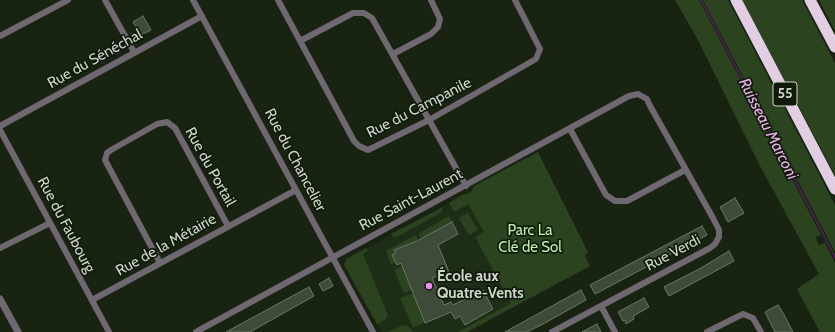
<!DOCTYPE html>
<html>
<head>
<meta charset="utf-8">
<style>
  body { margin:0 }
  canvas { display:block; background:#182312 }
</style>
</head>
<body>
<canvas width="835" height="332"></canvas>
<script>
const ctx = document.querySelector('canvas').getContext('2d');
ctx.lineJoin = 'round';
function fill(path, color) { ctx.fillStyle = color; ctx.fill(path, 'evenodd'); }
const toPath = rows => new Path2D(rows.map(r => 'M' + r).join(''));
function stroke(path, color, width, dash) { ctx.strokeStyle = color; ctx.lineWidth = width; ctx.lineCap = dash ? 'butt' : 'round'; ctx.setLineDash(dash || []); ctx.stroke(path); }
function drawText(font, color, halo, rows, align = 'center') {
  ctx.font = font + ' Cabin,sans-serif'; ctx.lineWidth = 3.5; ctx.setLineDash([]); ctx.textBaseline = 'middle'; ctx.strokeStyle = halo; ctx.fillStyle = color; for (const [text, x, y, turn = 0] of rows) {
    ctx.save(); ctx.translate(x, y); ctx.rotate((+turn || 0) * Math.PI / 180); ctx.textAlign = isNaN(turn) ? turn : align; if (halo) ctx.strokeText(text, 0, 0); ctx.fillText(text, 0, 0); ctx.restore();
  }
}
fill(toPath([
  [449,203,454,212,468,204,484,232,475,237,513,307,467,332,381,332,344,265,346,260]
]), '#1d2d16');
fill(toPath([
  [675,0,699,0,821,235,815,237,819,245,825,243,835,263,835,332,820,332,797,289,819,274,760,166,698,40],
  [703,0,728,0,835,205,835,252],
  [742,0,802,0,835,63,835,175],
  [819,0,835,0,835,31],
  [538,152,588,252,585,256,590,266,467,332,458,332,511,303,475,237,484,232,468,204,454,212,449,203,462,195,471,192,474,186],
  [443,207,442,212,397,237,393,237,391,234],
  [468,213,478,230,469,235,459,218],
  [449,216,452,222,421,239,418,234],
  [416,235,418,240,395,250,396,253,392,255,396,262,391,265,386,251],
  [366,248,368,251,363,254,388,315,385,320,377,324,344,265,346,259],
  [402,266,412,290,404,293,394,270],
  [413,293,425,322,413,328,400,298],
  [402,325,408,326,413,332,388,332]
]), '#2b431f');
stroke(toPath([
  [701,0,835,257]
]), '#472349', 2);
const building = toPath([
  [143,16,151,30,139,36,136,31,138,30,133,22,143,16],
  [735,198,744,213,728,222,720,207,735,198],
  [452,222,458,234,438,245,449,272,432,278,444,305,451,302,453,305,483,290,493,309,465,325,460,316,455,319,451,312,425,323,401,263,397,265,392,255,396,253,394,250,417,241,452,222],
  [702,226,707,235,595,294,590,285,702,226],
  [729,251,734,261,669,296,664,287,701,268,729,251],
  [329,278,333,286,323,291,319,284,329,278],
  [309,287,314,296,250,332,226,332,309,287],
  [581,290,586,300,543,324,527,332,505,332,581,290],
  [644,298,649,307,635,315,633,317,634,319,626,324,625,320,623,321,618,312,644,298],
  [778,305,783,313,793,332,775,332,765,312,778,305],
  [597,324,601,332,582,332,597,324]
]);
fill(building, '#3e4b38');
stroke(building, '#6a7864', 1);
stroke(toPath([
  [105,0,134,52],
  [193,0,373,332],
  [278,0,354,141,359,146,368,150,429,120,536,59,540,49,515,0],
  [0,36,68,0],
  [300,41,353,13,364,13,372,18,466,186],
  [393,54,431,34,438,27,440,19,431,0],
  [0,126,202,16],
  [570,129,606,195,615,201,627,201,685,170],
  [0,130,109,332],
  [0,248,50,223],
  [160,263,105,160,107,153,111,150,157,124,167,122,175,128,228,226],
  [92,300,296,190],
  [601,306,615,332],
  [196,332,629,96,638,94,647,99,649,104,713,218,719,230,719,237,715,244,710,248,552,332],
  [707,332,743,314,753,318,761,332]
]), '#706870', 6);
stroke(toPath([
  [0,299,18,332]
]), '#706870', 7);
stroke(toPath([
  [736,0,835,189],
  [810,0,835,47]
]), '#e2cee3', 11);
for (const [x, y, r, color] of [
  [429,286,4,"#f08bf6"]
]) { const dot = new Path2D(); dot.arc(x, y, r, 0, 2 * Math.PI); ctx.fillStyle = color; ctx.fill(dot); stroke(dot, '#0f1a09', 1.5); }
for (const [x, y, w] of [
  [785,94,24]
]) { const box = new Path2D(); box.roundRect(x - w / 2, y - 12, w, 24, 3); ctx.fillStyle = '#0f1a09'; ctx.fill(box); stroke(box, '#ced6cb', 1); }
drawText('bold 14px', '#ced6cb', null, [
  ["55",785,94]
]);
drawText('15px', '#ced6cb', '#0f1a09', [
  ["Rue du Sénéchal",95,59,-29],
  ["Rue du Campanile",419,108,-27],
  ["Rue du Chancelier",295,160,62],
  ["Rue du Portail",210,167,61],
  ["Rue Saint-Laurent",411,200,-28],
  ["Rue du Faubourg",66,225,62],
  ["Rue de la Métairie",166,245,-29],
  ["Rue Verdi",673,253,-28]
]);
drawText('15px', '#beefa7', '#0f1a09', [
  ["Parc La",530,231],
  ["Clé de Sol",530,248]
]);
drawText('bold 15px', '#ced6cb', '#0f1a09', [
  ["École aux",437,277],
  ["Quatre-Vents",437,294]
], 'left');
drawText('italic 16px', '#eaaeed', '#0f1a09', [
  ["Ruisseau Marconi",768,129,63]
]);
</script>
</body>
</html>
